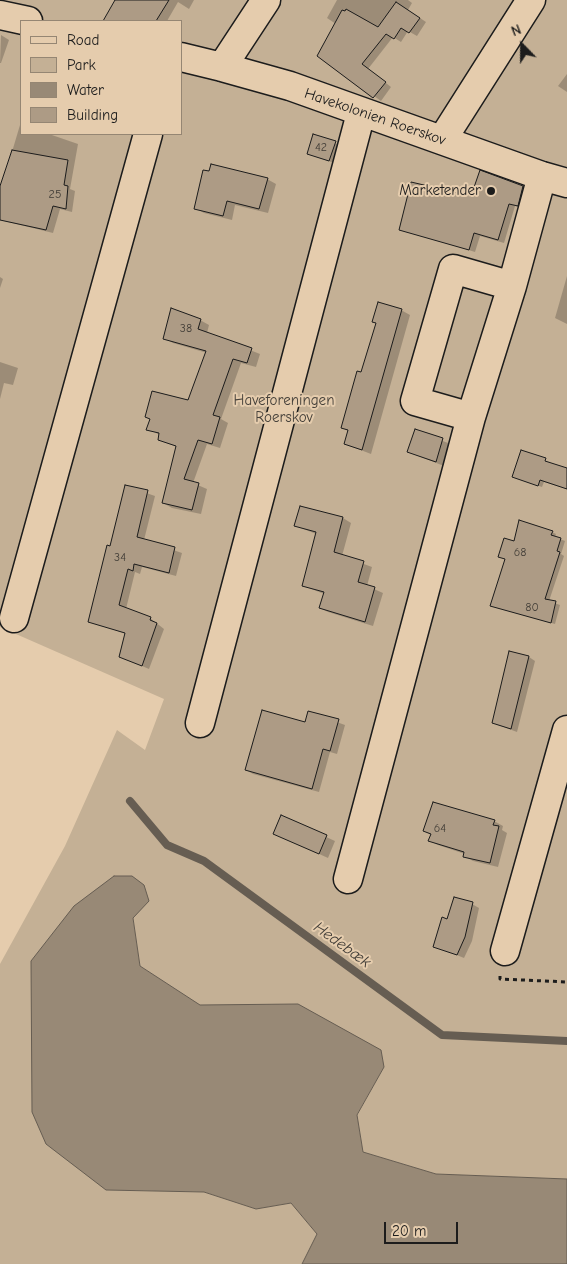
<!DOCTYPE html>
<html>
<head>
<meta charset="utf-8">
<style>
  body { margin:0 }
  #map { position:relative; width:567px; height:1264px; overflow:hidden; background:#e5ccad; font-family:"Comic Neue",sans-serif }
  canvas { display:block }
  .legend { position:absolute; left:20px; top:20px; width:162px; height:115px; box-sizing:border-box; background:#e5ccad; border:1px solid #958673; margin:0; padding:6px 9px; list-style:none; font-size:15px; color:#1c1c1c }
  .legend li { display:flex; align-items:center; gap:10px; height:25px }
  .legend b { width:25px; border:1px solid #958673 }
  .north { position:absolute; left:497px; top:20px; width:50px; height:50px; -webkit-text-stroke:4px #e5ccad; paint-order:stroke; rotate:338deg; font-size:14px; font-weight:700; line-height:20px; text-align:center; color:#1c1c1c }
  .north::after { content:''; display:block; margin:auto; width:18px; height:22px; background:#1c1c1c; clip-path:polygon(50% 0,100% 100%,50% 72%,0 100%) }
  .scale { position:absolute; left:384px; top:1222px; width:74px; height:22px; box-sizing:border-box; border:2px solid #1c1c1c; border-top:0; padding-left:6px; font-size:15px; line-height:18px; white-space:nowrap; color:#1c1c1c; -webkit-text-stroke:4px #e5ccad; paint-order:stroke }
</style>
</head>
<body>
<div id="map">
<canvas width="567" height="1264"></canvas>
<ul class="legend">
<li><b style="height:6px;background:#e5ccad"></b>Road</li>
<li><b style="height:14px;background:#c4b095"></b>Park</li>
<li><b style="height:14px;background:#988976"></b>Water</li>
<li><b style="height:14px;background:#ad9b85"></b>Building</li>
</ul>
<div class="north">N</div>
<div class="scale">20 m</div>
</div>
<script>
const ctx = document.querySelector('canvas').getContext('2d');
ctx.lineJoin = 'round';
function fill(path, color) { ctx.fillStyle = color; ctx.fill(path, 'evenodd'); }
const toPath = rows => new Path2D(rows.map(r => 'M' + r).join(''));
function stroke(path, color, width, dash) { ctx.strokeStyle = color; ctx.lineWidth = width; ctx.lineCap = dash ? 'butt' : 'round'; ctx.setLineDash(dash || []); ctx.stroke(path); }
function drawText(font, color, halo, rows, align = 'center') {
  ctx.font = font + ' "Comic Neue",sans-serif'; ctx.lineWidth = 4; ctx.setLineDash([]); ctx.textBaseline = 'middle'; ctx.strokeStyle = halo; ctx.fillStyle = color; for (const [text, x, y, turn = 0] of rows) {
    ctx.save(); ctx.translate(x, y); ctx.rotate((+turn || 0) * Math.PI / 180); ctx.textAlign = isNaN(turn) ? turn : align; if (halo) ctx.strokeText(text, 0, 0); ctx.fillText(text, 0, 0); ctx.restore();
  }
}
fill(toPath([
  [0,0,567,0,567,1179,436,1174,363,1152,357,1116,384,1067,298,1004,200,1006,140,966,133,918,132,876,106,1190,204,1192,256,1209,291,1203,317,1234,302,1264,0,1264,0,964,65,846,117,730,145,750,164,699,0,627],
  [21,21,181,21,181,134,21,134]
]), '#c4b095');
const water = toPath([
  [114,876,132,876,144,885,149,901,133,918,140,966,200,1005,298,1004,381,1050,384,1067,357,1115,363,1152,436,1174,567,1179,567,1264,302,1264,317,1234,291,1203,256,1209,204,1192,106,1190,46,1144,32,1112,31,961,74,906,114,876]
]);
fill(water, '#988976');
stroke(water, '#665d52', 1);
fill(toPath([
  [117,0,194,0,189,9,178,2,167,21,118,21,108,15],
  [337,0,408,0,412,3,408,10,426,22,417,36,408,31,401,42,393,37,368,69,391,87,381,101,319,56,336,24,327,18],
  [1,35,9,40,1,63,0,63],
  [567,74,567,92,558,86],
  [20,125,21,134,49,134,78,144,70,189,75,191,72,212,60,209,53,233,0,220,0,192],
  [314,136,340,145,334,163,308,154],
  [267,179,276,184,268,213,235,205,232,220,204,213,195,208],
  [523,187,528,190,523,208,515,206,504,243,480,236,475,252,401,229,472,198],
  [567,276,567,324,555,318],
  [0,277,3,279,0,288],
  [401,310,410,315,371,454,345,444,349,431,342,428,361,374],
  [200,320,209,325,207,333,260,354,256,367,241,363,221,419,228,423,220,448,207,444,193,483,207,489,201,514,172,508,163,503,177,447,159,440,160,435,148,429,189,402,207,353,173,343,164,338],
  [0,362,18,368,13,385,4,383,0,399],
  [415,431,451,444,444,466,408,452],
  [522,452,567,469,567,489,544,482,542,487,518,479],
  [126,486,155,496,144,540,182,553,176,576,142,567,140,574,135,572,126,609,150,618,164,629,149,669,121,657,126,634,90,621,111,548],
  [301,508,343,518,351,523,342,556,372,567,367,586,383,593,373,626,328,612,320,608,324,594,304,586,316,534,296,526],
  [552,532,556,534,555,537,565,541,561,554,564,556,549,601,560,605,555,624,491,606,506,559,500,556,515,543],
  [529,657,535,661,517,732,493,723],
  [309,712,345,725,337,754,330,752,319,792,253,774,246,770,306,724],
  [282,817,335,841,328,858,275,834],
  [494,821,503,826,502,830,507,833,498,867,473,861,464,856,465,854,438,845,430,841,431,835,424,831],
  [472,904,479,908,472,941,464,958,434,946,448,921]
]), '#0003');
stroke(toPath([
  [130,801,167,845,204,861,442,1035,567,1041]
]), '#665d52', 8);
const building = toPath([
  [115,0,169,0,156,21,103,21,115,0],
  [396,2,420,18,409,33,401,28,394,39,386,34,362,64,386,82,373,98,317,56,342,10,345,11,346,9,378,27,396,2],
  [313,134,336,141,329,161,307,154,313,134],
  [12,150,68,160,64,185,68,186,66,209,53,206,46,230,0,220,0,186,12,150],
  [211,164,268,178,259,209,227,201,223,216,194,209,203,170,209,171,211,164],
  [480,170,523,186,518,206,509,204,498,240,474,233,469,250,399,230,411,182,471,196,480,170],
  [378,302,402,309,362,450,344,444,348,430,341,428,357,371,361,372,376,323,372,322,378,302],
  [171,308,201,319,198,329,252,348,247,363,233,359,213,415,220,417,212,444,198,440,184,479,199,483,192,510,162,503,176,446,158,440,159,433,146,430,150,419,145,417,152,391,188,400,206,351,163,339,171,308],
  [415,429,443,438,436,462,407,452,415,429],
  [521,450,546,458,545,461,567,468,567,489,540,480,538,486,512,477,521,450],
  [125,485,148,490,137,537,175,547,169,573,134,564,133,571,128,569,119,605,151,617,150,620,157,623,142,666,119,657,125,633,88,622,107,545,110,546,125,485],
  [300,506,343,517,334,552,364,561,358,582,375,587,365,622,319,608,324,592,302,586,316,532,294,526,300,506],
  [519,520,553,531,551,535,561,538,557,551,560,552,545,599,556,601,551,623,490,606,505,559,498,557,504,538,514,541,519,520],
  [509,651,529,656,511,729,492,723,509,651],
  [262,710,305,722,308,711,339,719,330,751,323,749,312,789,245,770,262,710],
  [433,802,495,820,493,825,499,826,490,863,463,857,464,852,428,841,431,834,423,831,433,802],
  [281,815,327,835,319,854,273,834,281,815],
  [454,897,473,902,465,937,457,955,433,947,442,917,447,919,454,897]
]);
fill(building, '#ad9b85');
stroke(building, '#1c1c1c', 1);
const minor = toPath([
  [0,15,28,21],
  [181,57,222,67,290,86,542,176,567,183],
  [222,67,266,0],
  [442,140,531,0],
  [471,417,415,401,453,269,512,286],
  [14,618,148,134],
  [200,723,361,113],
  [348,879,471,417,512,286,542,176],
  [505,951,567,730]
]);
stroke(minor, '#1c1c1c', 31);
stroke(toPath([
  [500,976,500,979,567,982]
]), '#1c1c1c', 3, [4, 4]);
stroke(minor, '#e5ccad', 28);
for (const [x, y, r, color] of [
  [491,191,5,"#1c1c1c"]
]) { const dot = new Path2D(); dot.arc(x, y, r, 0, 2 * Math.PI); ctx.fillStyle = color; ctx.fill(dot); stroke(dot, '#e5ccad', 2); }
drawText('12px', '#403c36', null, [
  ["42",321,148],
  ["25",55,195],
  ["38",186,329],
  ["68",520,553],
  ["34",120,558],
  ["80",532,608],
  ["64",440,829]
]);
drawText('15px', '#1c1c1c', '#e5ccad', [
  ["Havekolonien Roerskov",375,117,19]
]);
drawText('15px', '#1c1c1c', '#e5ccad', [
  ["Marketender",481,191]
], 'right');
drawText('15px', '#46413a', '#e5ccad', [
  ["Haveforeningen",284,401],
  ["Roerskov",284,418]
]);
drawText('italic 16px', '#413d37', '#e5ccad', [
  ["Hedebæk",342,945,36]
]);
</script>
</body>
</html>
